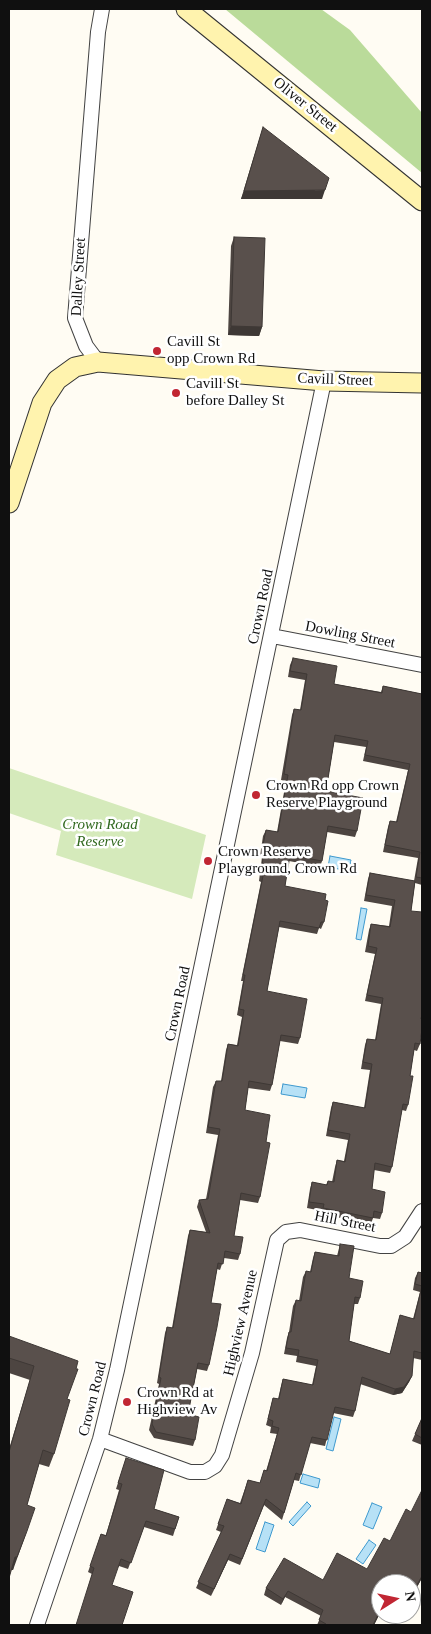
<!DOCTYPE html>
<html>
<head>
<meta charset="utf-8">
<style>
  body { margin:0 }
  #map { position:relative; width:431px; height:1634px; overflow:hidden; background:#fffcf3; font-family:"Times New Roman",serif }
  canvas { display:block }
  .frame { position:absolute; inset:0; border:10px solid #101010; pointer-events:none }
  .north { position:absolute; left:371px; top:1574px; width:50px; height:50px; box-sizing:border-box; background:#fff; border:1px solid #9f9f9f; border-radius:50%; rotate:80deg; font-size:14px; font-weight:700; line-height:20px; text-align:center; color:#101010 }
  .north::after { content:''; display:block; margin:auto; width:18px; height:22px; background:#c12633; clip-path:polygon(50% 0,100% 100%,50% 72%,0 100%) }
</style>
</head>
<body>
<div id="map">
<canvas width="431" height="1634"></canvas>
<div class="frame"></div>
<div class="north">N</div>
</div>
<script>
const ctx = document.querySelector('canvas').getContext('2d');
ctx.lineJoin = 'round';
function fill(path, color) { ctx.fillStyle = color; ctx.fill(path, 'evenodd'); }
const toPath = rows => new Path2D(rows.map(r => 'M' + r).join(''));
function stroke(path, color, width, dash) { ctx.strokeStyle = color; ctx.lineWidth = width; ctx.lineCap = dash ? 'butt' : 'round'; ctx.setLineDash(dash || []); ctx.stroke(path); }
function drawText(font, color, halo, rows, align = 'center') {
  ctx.font = font + ' "Times New Roman",serif'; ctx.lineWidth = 5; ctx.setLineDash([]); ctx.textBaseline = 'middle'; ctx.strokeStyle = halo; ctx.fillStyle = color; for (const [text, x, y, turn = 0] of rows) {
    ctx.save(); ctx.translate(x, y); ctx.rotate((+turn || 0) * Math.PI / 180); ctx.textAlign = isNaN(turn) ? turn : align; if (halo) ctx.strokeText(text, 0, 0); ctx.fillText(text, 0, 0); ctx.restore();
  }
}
fill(toPath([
  [9,768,206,835,192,899,56,855,61,831,9,813]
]), '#d5eabb');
fill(toPath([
  [225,9,321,9,350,30,422,113,422,173]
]), '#badb9a');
const water = toPath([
  [330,856,351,860,349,871,328,867,330,856],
  [361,908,367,909,361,940,356,939,361,908],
  [283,1084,307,1088,305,1098,281,1094,283,1084],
  [334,1417,341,1419,333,1451,326,1449,334,1417],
  [303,1474,320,1479,318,1488,300,1483,303,1474],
  [307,1502,311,1506,293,1526,289,1522,307,1502],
  [372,1503,382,1507,373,1529,363,1525,372,1503],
  [265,1522,274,1525,265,1552,256,1549,265,1522],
  [369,1540,376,1545,363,1564,356,1559,369,1540]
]);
fill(water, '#b7e1f6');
stroke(water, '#3e99ce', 1);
const street = toPath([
  [98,362,86,346,75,318,98,32,102,9],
  [272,636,422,665],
  [100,1439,190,1472,205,1472,215,1466,222,1455,252,1353,277,1240,286,1232,300,1230,380,1246,391,1246,405,1237,422,1211],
  [37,1625,100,1439,117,1370,324,381]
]);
const secondary = toPath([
  [186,9,422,201],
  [9,503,42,403,57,380,75,367,98,362,324,381,422,383]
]);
stroke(street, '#434343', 16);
stroke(secondary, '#323232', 21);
stroke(street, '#fff', 14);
stroke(secondary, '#fff3ae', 19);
fill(toPath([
  [263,127,322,199,241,199],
  [234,237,262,327,259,336,228,335,231,246],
  [293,658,334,684,381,692,383,686,422,694,422,885,415,883,411,911,421,1019,420,1044,417,1051,414,1050,410,1076,408,1105,406,1111,402,1110,392,1167,390,1173,374,1170,372,1189,382,1213,380,1219,373,1218,371,1224,321,1214,322,1211,307,1208,310,1189,312,1182,326,1185,328,1181,332,1182,335,1167,337,1160,344,1161,348,1140,326,1136,331,1108,333,1102,364,1108,370,1070,361,1069,365,1045,367,1039,375,1040,381,1004,365,1001,375,954,365,952,369,930,371,924,389,926,392,906,364,901,368,879,370,873,414,881,418,858,383,852,388,827,390,821,396,822,408,770,363,761,366,747,334,742,326,791,357,831,355,837,327,832,322,861,320,867,289,861,285,886,325,900,324,922,321,929,319,928,317,934,279,927,267,991,300,1038,298,1044,280,1041,272,1085,270,1091,248,1088,245,1110,266,1142,260,1197,258,1203,240,1200,234,1236,240,1254,238,1260,224,1258,220,1270,217,1269,211,1303,209,1365,207,1371,197,1369,188,1414,195,1440,193,1446,154,1438,149,1430,159,1384,157,1383,165,1333,167,1327,172,1328,188,1236,190,1230,206,1232,197,1207,199,1200,206,1199,218,1135,206,1133,213,1087,216,1081,221,1081,226,1050,228,1044,237,1045,242,1017,237,1015,243,981,241,981,261,882,259,881,262,857,260,856,263,836,266,830,277,832,286,781,281,780,292,715,294,709,300,710,305,680,288,677,290,665],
  [340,1244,349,1278,360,1298,358,1304,354,1304,349,1341,390,1354,400,1315,413,1319,420,1292,413,1290,415,1278,418,1272,421,1272,422,1268,422,1360,413,1358,412,1376,409,1382,402,1393,393,1395,360,1384,355,1411,353,1417,333,1413,325,1446,310,1443,299,1481,294,1480,282,1520,264,1505,240,1565,228,1560,211,1596,196,1588,221,1532,216,1530,227,1499,240,1503,248,1480,260,1483,264,1470,266,1471,277,1434,270,1433,271,1427,266,1425,273,1398,278,1399,281,1386,283,1379,312,1385,316,1366,296,1362,297,1356,284,1354,287,1338,289,1332,293,1306,296,1300,299,1301,303,1277,306,1271,310,1272,313,1258,315,1252,337,1256],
  [9,1336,67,1399,54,1454,49,1467,39,1464,27,1505,13,1570,11,1570,9,1578,9,1449,30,1380,9,1373],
  [422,1418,422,1445,412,1441],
  [126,1458,154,1509,179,1517,173,1536,144,1527,128,1569,119,1566,83,1605,92,1574,88,1572,101,1534,106,1535,119,1490,116,1489],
  [367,1569,422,1578,412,1596,411,1596,411,1584,381,1584,381,1611,374,1625,317,1625,321,1616,285,1597,281,1605,264,1595,266,1588,323,1580]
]), '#4d4541');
fill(toPath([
  [325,190,322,199,241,199,244,191],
  [231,326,262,327,259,336,228,335],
  [412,1376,409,1382,402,1393,393,1395,395,1389],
  [27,1531,13,1570,11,1570,15,1557],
  [230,1554,228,1560,211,1596,214,1589],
  [422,1576,422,1578,412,1596,414,1590],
  [288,1591,281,1605,283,1599],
  [381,1609,381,1611,374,1625,373,1625]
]), '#3e3835');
const building = toPath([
  [263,127,329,178,325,190,244,191,263,127],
  [234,237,265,238,262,327,231,326,234,237],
  [293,658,337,666,334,684,382,693,383,686,422,694,422,878,416,877,420,852,385,845,390,821,397,822,410,764,365,755,368,741,335,735,326,791,363,798,357,831,328,826,322,861,290,855,285,886,326,894,325,900,328,901,324,922,321,922,319,928,280,921,267,991,307,999,300,1038,281,1035,272,1085,249,1081,245,1110,270,1115,266,1142,270,1143,260,1197,241,1193,234,1236,243,1237,240,1254,225,1251,223,1264,218,1263,211,1303,221,1304,217,1327,209,1365,198,1363,188,1414,199,1417,195,1440,156,1432,152,1424,161,1378,159,1377,167,1327,173,1328,190,1230,210,1233,199,1200,208,1199,220,1129,208,1127,216,1081,222,1081,228,1044,238,1046,244,1010,239,1009,245,975,243,975,263,876,261,875,264,850,262,850,266,830,278,832,288,775,284,774,294,709,301,710,307,674,290,671,293,658],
  [370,873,415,881,411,911,422,912,422,1014,421,1019,422,1019,422,1029,420,1044,415,1043,410,1076,413,1076,408,1105,403,1104,392,1167,375,1163,372,1189,385,1192,382,1213,374,1211,373,1218,323,1208,324,1204,309,1202,312,1182,327,1185,328,1181,334,1182,337,1160,345,1162,350,1134,328,1130,333,1102,365,1108,372,1064,363,1062,367,1039,376,1040,383,998,367,995,377,948,368,946,371,924,390,927,395,900,366,895,370,873],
  [340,1244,354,1246,349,1278,363,1281,360,1298,355,1297,349,1341,390,1354,400,1315,414,1319,422,1286,415,1284,418,1272,422,1273,422,1353,414,1351,412,1376,404,1387,395,1389,362,1377,355,1411,335,1407,327,1440,312,1437,301,1475,296,1473,284,1513,266,1499,242,1559,230,1554,214,1589,198,1582,224,1526,218,1524,227,1499,241,1504,248,1480,260,1483,264,1470,267,1471,279,1428,272,1426,273,1421,268,1419,273,1398,279,1399,283,1379,313,1385,318,1360,298,1356,299,1350,286,1348,289,1332,291,1332,296,1300,301,1301,306,1271,311,1272,315,1252,339,1256,340,1244],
  [9,1336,78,1361,76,1369,78,1369,67,1399,70,1400,54,1454,43,1450,27,1505,35,1508,27,1531,17,1557,15,1557,9,1578,9,1452,34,1366,9,1358,9,1336],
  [422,1418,422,1438,415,1434,422,1418],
  [126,1458,164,1470,154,1509,179,1517,175,1529,146,1521,131,1563,121,1559,112,1585,133,1592,122,1625,124,1625,76,1625,94,1568,90,1566,101,1534,106,1536,122,1484,118,1483,126,1458],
  [422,1490,422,1576,414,1590,411,1588,411,1584,403,1584,399,1582,397,1584,381,1584,381,1609,373,1625,325,1625,326,1624,319,1620,323,1610,288,1591,283,1599,266,1588,284,1558,323,1580,337,1553,367,1569,384,1538,390,1541,406,1509,411,1512,422,1490]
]);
fill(building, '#59504c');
stroke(building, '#3e3835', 1);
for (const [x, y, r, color] of [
  [157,351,5,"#c12633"],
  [176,393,5,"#c12633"],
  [256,795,5,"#c12633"],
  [208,861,5,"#c12633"],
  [127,1402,5,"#c12633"]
]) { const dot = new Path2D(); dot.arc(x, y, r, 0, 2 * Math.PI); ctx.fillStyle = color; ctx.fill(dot); stroke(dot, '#fff', 2); }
drawText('15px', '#101010', '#fff', [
  ["Oliver Street",305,105,39],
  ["Dalley Street",79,277,-87],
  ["Cavill Street",335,380,2],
  ["Crown Road",261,607,-78],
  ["Dowling Street",350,635,11],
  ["Crown Road",178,1004,-78],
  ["Hill Street",345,1222,11],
  ["Highview Avenue",241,1323,-77],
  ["Crown Road",93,1399,-76]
]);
drawText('15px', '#101010', '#fff', [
  ["Cavill St",167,342],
  ["opp Crown Rd",167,359],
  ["Cavill St",186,384],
  ["before Dalley St",186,401],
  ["Crown Rd opp Crown",266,786],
  ["Reserve Playground",266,803],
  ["Crown Reserve",218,852],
  ["Playground, Crown Rd",218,869],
  ["Crown Rd at",137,1393],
  ["Highview Av",137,1410]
], 'left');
drawText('italic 15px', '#31691f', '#fff', [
  ["Crown Road",100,825],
  ["Reserve",100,842]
]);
</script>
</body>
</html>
